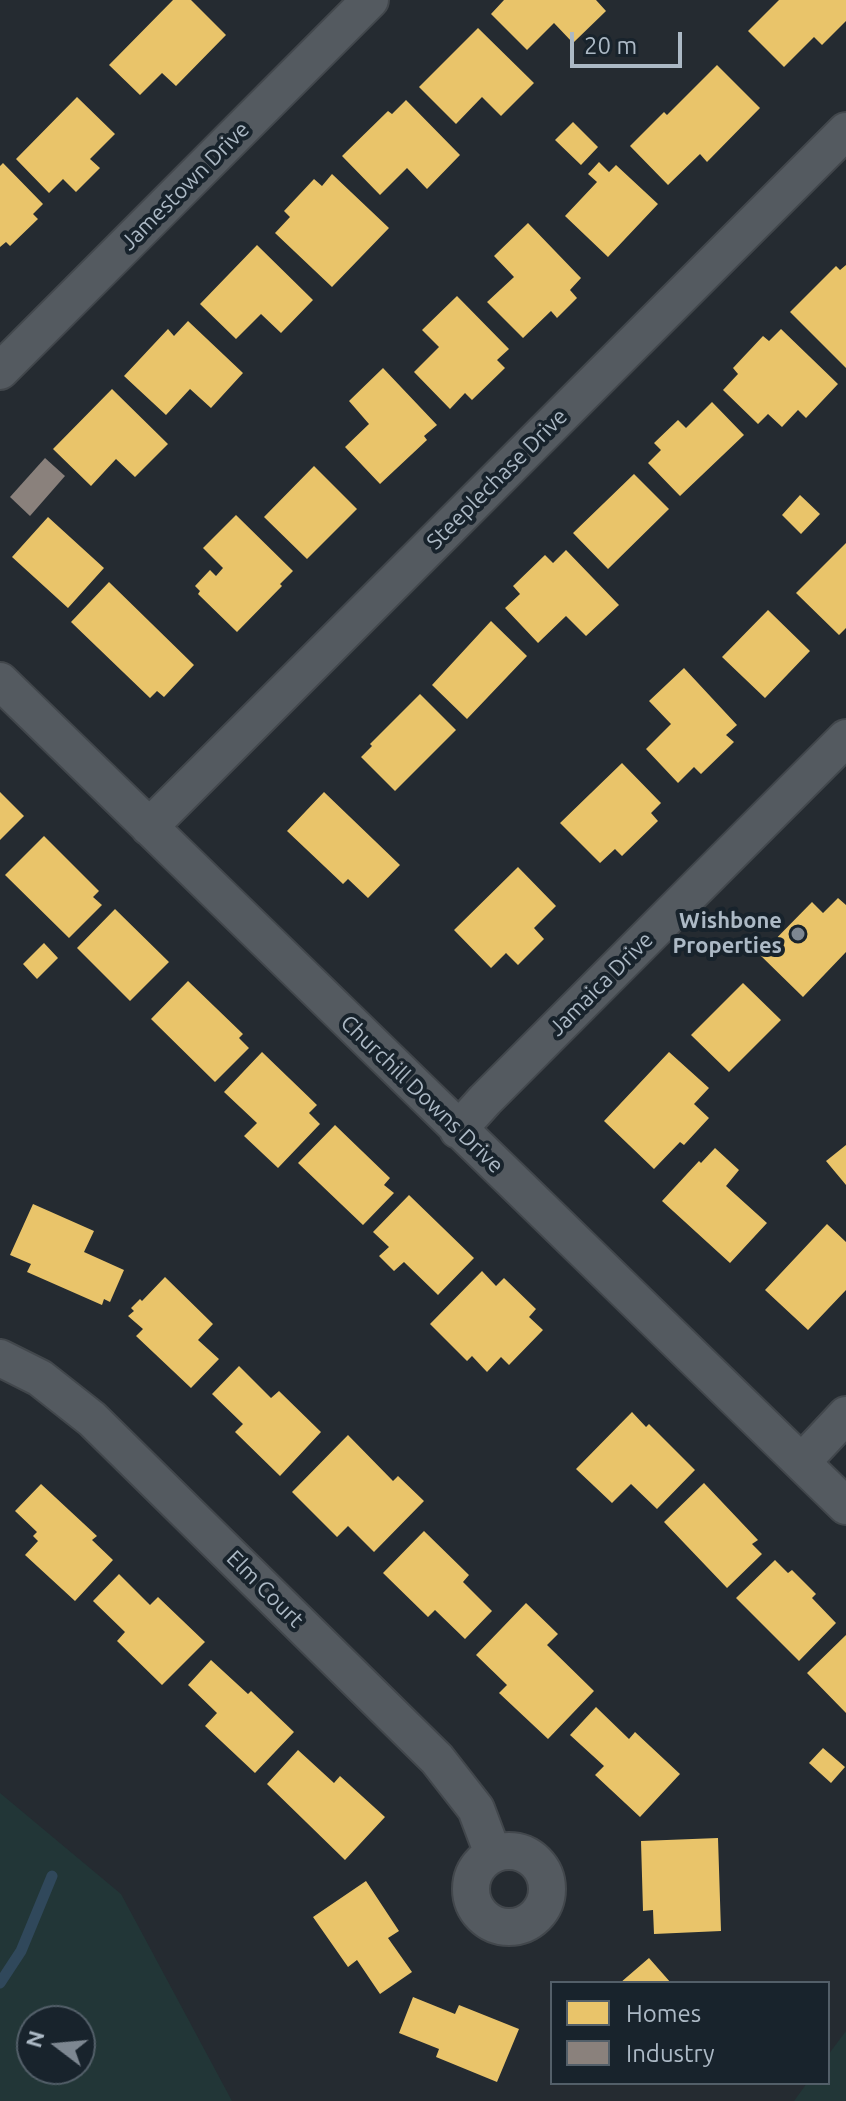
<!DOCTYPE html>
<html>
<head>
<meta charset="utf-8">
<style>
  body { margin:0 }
  #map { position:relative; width:846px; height:2101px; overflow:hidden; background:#252b31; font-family:Ubuntu,sans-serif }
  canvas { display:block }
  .legend { position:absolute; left:550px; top:1981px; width:280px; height:104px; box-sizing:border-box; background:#18232c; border:2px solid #535f69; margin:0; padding:10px 14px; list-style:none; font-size:24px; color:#acb9c5 }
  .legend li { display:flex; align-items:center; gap:16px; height:40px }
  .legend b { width:40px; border:2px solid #535f69 }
  .north { position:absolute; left:16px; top:2005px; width:80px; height:80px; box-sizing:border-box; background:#18232c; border:2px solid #535f69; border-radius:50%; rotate:286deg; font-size:22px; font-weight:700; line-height:32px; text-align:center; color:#acb9c5 }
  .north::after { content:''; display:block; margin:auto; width:28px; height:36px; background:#7d8791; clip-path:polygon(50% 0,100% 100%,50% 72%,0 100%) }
  .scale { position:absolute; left:570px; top:32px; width:112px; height:36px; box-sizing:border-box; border:4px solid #acb9c5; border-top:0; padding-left:10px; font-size:24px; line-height:28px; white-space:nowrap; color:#acb9c5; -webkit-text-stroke:6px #18232c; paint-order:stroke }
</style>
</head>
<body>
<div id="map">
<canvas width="846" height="2101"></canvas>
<ul class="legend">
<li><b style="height:22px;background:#e9c46a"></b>Homes</li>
<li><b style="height:22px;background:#8a817c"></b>Industry</li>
</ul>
<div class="north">N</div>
<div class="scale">20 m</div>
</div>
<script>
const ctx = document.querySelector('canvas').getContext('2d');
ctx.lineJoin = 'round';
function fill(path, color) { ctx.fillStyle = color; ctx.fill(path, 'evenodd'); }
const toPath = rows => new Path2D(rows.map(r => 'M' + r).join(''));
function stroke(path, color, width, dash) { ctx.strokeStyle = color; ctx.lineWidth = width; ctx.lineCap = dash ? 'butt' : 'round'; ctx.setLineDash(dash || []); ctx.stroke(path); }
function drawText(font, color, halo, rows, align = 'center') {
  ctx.font = font + ' Ubuntu,sans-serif'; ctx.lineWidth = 8; ctx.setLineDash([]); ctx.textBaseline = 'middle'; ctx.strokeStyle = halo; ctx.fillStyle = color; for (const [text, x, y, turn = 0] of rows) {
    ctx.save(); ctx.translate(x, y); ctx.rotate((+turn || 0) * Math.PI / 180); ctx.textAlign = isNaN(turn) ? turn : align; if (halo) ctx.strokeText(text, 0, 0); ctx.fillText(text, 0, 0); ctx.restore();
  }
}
fill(toPath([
  [0,1793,121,1894,232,2101,0,2101],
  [32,2021,80,2021,80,2069,32,2069],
  [846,2031,846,2101,794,2101,807,2083,828,2083,828,2055]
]), '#223637');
fill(toPath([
  [173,0,191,0,226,35,176,86,162,73,140,95,109,65],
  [504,0,596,0,606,11,573,43,554,23,527,50,491,14],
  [779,0,846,0,846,21,822,45,814,37,784,67,748,31],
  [478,28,534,83,501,116,482,97,456,124,419,87],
  [717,65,760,108,707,162,700,154,668,185,630,146,664,112,667,115],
  [77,97,115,134,90,159,100,168,76,192,63,179,49,193,16,159],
  [406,100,460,155,427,189,407,168,380,195,342,156,388,111,392,114],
  [573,122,598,147,581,165,555,140],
  [599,162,609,172,616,165,658,204,608,257,565,216,597,182,588,174],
  [3,163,43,204,33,214,38,219,10,246,6,242,0,247,0,166],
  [332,174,389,228,332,287,275,233,290,217,284,211,314,179,322,186],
  [528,223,581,278,570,290,577,298,557,318,551,311,523,338,487,302,514,277,494,256],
  [257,245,313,300,281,333,261,314,236,339,200,304],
  [846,265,846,368,790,312,836,266,840,270],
  [457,296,509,349,497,360,505,368,472,400,465,393,450,409,414,372,439,347,422,330],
  [188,321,243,373,211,408,190,389,166,415,124,376,168,329,174,336],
  [781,329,838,384,806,418,798,410,782,427,768,414,758,424,723,390,738,374,733,368,763,336,769,341],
  [383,368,437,425,424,436,427,440,380,484,345,447,369,424,349,401],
  [112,389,168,444,135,477,116,459,91,486,53,449],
  [712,402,744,435,680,496,648,463,661,450,654,443,678,420,686,428],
  [314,466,357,509,307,559,264,517],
  [634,474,669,509,608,569,573,533],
  [800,495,820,514,801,534,782,515],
  [236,515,293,571,280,584,282,586,237,632,198,594,200,591,195,586,210,570,216,576,223,568,203,548],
  [48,517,104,568,68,608,12,557],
  [846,543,846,628,839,635,796,593],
  [566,550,619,605,586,636,566,616,538,643,505,608,520,594,513,586,545,555,553,563],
  [109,582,194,665,164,697,157,691,150,698,71,622],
  [768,610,810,651,765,698,722,657],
  [491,621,527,656,467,719,432,685],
  [684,668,737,725,726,735,734,742,701,774,694,767,678,783,646,749,671,724,649,701],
  [420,694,456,730,395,791,361,757,372,746,370,744],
  [622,763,661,803,651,813,658,821,622,856,615,849,600,863,560,823],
  [0,792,24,816,0,840],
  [324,792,400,865,368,898,348,879,343,884,287,831],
  [44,836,99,891,93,897,102,905,69,938,5,875],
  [518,867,556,906,534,928,544,939,518,965,506,953,491,968,454,930],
  [838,898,846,905,846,952,803,997,760,955,812,902,823,913],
  [115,909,169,962,130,1001,77,948],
  [44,943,58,958,37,979,23,964],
  [188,981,243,1034,239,1038,249,1048,215,1082,151,1019],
  [743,983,781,1020,729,1072,691,1035],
  [262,1052,317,1105,309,1113,320,1124,278,1168,244,1136,257,1123,224,1092],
  [669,1052,709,1088,694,1104,709,1118,684,1145,680,1142,654,1169,604,1121],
  [335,1125,390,1178,384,1185,394,1193,363,1225,298,1163],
  [846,1145,846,1185,826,1161],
  [715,1148,739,1170,726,1186,767,1223,730,1263,662,1201,699,1161,701,1163],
  [409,1195,474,1258,438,1295,404,1262,394,1271,379,1256,389,1247,373,1232],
  [33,1204,94,1231,84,1252,124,1270,110,1302,104,1299,102,1305,27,1272,31,1264,10,1255],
  [827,1224,846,1242,846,1290,808,1330,765,1290],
  [482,1271,496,1286,504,1278,536,1309,529,1317,543,1330,509,1365,501,1357,487,1372,472,1356,467,1361,430,1324],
  [165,1277,213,1324,198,1340,219,1359,191,1388,136,1336,143,1329,128,1316,134,1311,131,1308,140,1299,142,1301],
  [239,1366,271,1398,279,1391,321,1432,280,1476,235,1432,243,1424,212,1394],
  [632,1412,646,1427,649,1424,695,1470,657,1509,631,1484,612,1503,576,1469],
  [348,1435,393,1481,398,1476,424,1501,374,1552,348,1526,337,1537,292,1492],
  [704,1483,758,1540,752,1544,762,1554,727,1588,664,1522],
  [41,1484,97,1536,92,1540,113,1560,75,1601,25,1555,38,1541,33,1536,37,1532,15,1511],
  [424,1531,469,1575,463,1582,492,1611,465,1639,435,1610,428,1617,383,1573],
  [775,1560,788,1573,792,1570,816,1594,812,1598,836,1623,799,1661,736,1598],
  [119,1574,150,1605,158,1597,205,1642,162,1685,117,1641,125,1632,93,1601],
  [526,1603,558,1634,547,1645,594,1691,548,1739,499,1693,507,1685,476,1655],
  [846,1635,846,1713,807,1673],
  [211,1660,248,1694,251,1691,294,1732,255,1773,205,1726,217,1713,188,1685],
  [596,1707,629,1739,635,1732,680,1774,640,1817,595,1775,604,1766,570,1735],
  [823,1748,845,1767,831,1783,809,1763],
  [298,1750,334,1783,340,1776,385,1817,345,1860,267,1784],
  [718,1838,721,1931,654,1934,653,1910,643,1911,641,1841],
  [366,1881,399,1931,388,1938,412,1972,380,1994,357,1960,348,1967,313,1917],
  [649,1958,671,1983,620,1983],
  [413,1997,455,2014,459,2005,519,2029,497,2082,436,2057,439,2049,399,2033]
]), '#e9c46a');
fill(toPath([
  [45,458,65,476,30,516,10,497]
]), '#8a817c');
stroke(toPath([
  [0,1983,21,1951,52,1876]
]), '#30485b', 11);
const street = toPath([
  [0,371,370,0],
  [0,681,846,1506],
  [149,827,846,131],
  [458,1130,485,1100,846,738],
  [0,1358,40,1378,92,1419,437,1759,476,1809,493,1854],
  [802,1462,846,1415],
  '471 1889a38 38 0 1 1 76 0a38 38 0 1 1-76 0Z'
]);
stroke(street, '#42474c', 40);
stroke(street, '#545a60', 36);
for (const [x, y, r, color] of [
  [798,934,8,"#7d8791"]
]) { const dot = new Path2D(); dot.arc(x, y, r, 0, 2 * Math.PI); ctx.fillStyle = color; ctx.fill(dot); stroke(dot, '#18232c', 3); }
drawText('22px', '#acb9c5', '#18232c', [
  ["Jamestown Drive",185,186,-45],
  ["Steeplechase Drive",497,479,-45],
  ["Jamaica Drive",601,984,-45],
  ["Churchill Downs Drive",422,1094,44],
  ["Elm Court",265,1589,45]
]);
drawText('bold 22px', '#acb9c5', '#18232c', [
  ["Wishbone",782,921],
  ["Properties",782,946]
], 'right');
</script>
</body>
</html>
